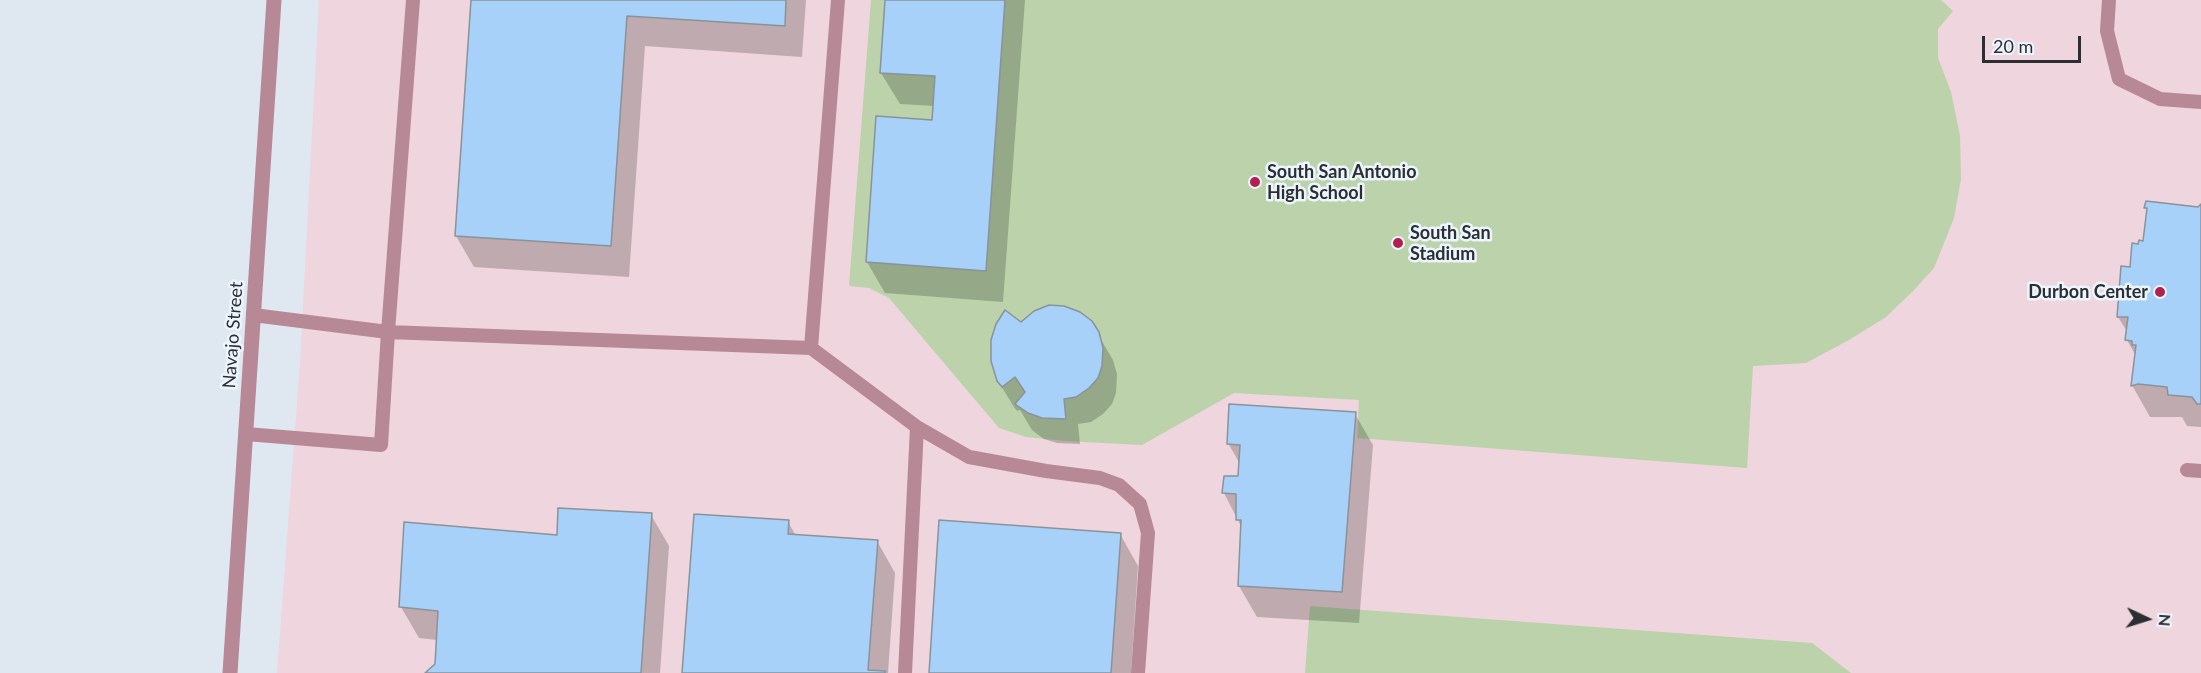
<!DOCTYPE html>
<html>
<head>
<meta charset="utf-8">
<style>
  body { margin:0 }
  #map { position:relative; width:2201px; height:673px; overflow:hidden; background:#dfe8f0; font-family:Lato,sans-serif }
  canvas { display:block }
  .north { position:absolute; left:2117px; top:589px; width:60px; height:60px; -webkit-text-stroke:4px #ecf5fe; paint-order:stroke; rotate:94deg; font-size:16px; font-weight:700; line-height:24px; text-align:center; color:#2c2f32 }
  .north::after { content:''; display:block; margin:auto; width:21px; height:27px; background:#2c2f32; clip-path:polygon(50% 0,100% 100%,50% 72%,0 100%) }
  .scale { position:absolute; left:1982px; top:36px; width:99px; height:27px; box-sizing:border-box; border:3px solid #2c2f32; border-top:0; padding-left:8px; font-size:18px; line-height:21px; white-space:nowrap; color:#2c2f32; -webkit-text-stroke:4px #ecf5fe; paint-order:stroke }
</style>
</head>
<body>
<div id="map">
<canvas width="2201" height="673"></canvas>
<div class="north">N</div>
<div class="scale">20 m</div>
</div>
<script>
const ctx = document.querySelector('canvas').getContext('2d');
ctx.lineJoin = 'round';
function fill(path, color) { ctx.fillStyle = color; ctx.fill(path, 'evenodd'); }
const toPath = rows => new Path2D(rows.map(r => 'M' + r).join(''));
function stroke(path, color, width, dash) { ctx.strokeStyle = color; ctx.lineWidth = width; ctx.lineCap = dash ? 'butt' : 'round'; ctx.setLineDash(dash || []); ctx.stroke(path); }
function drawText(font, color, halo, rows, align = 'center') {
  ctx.font = font + ' Lato,sans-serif'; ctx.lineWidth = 5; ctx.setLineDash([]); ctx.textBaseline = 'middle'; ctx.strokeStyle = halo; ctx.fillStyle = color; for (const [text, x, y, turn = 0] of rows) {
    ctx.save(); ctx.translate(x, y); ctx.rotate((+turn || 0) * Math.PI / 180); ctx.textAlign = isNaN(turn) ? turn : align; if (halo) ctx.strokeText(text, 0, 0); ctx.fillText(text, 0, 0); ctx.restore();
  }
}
fill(toPath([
  [319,0,2201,0,2201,673,277,673,300,363]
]), '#efd5dd');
fill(toPath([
  [871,0,1941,0,1953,11,1938,29,1938,58,1951,92,1960,136,1961,179,1954,218,1934,268,1913,291,1886,317,1849,340,1806,363,1753,366,1747,468,1357,438,1359,400,1234,393,1142,445,1065,441,1026,437,999,428,889,298,869,288,849,286],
  [1310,606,1812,643,1851,673,1305,673]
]), '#bbd2ab');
fill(toPath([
  [472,0,806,0,802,57,645,46,629,277,474,267,456,236],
  [887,0,1025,0,1003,302,885,293,867,262,934,122,935,106,900,104,881,73],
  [2201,206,2201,427,2187,426,2182,417,2150,417,2132,385,2136,356,2127,340,2128,333,2118,317,2138,245,2145,242,2148,210,2146,207,2199,208],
  [1021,323,1097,333,1113,360,1117,374,1116,393,1112,404,1103,414,1091,422,1078,424,1080,444,1057,443,1044,439,1032,430,1020,410,1017,411,1014,407,998,381],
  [1355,414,1373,445,1359,623,1257,617,1239,586,1242,528,1224,493,1239,478,1240,464,1228,443],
  [651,515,669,546,660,673,427,673,436,665,437,640,419,638,401,607,559,536],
  [788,522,796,536,877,541,895,573,888,673,684,673],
  [1120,534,1138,566,1131,673,931,673]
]), '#0003');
const building = toPath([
  [471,0,786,0,785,26,627,16,611,246,455,236,471,0],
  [885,0,1005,0,986,271,866,262,876,116,932,120,935,76,880,73,885,0],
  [2146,201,2198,207,2201,204,2201,404,2197,404,2192,397,2168,395,2167,387,2138,384,2131,386,2136,345,2132,345,2132,341,2125,340,2128,317,2117,317,2121,266,2130,267,2132,243,2138,244,2139,240,2143,241,2147,208,2144,208,2146,201],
  [1049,305,1064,306,1080,312,1092,321,1099,332,1103,348,1102,366,1098,378,1089,388,1076,397,1064,399,1066,419,1042,418,1028,413,1015,404,1025,392,1015,377,1002,387,997,381,991,361,991,340,996,324,1005,310,1021,322,1034,311,1049,305],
  [1229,404,1356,412,1342,592,1238,586,1241,520,1236,520,1236,494,1222,493,1224,476,1238,476,1240,445,1227,444,1229,404],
  [558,508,652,513,641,673,425,673,435,664,438,611,399,607,404,522,557,535,558,508],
  [694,514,789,520,788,534,878,540,868,670,885,671,885,673,682,673,694,514],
  [939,520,1121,533,1111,673,929,673,939,520]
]);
fill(building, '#a8d1f9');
stroke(building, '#8a929a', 1.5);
stroke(toPath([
  [413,0,388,332,811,348,917,427,969,457,1046,471,1100,478,1119,485,1140,504,1148,533,1138,673],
  [2109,0,2107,31,2119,79,2160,99,2201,102],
  [811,348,838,0],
  [246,434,381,445,388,332,253,315],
  [2187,470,2201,471],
  [905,673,917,427]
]), '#b78895', 14);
stroke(toPath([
  [230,673,274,0]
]), '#b78895', 15);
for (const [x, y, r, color] of [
  [1255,182,6,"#b2204e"],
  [1398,243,6,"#b2204e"],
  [2160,292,6,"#b2204e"]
]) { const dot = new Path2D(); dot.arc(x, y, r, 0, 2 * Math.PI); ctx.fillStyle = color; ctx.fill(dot); stroke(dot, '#ecf5fe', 2); }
drawText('bold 18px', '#2c2f32', '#ecf5fe', [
  ["South San Antonio",1267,172],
  ["High School",1267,193],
  ["South San",1410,233],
  ["Stadium",1410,254],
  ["Durbon Center",2148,292,"right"]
], 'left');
drawText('18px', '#2c2f32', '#ecf5fe', [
  ["Navajo Street",233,335,-86]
]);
</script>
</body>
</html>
